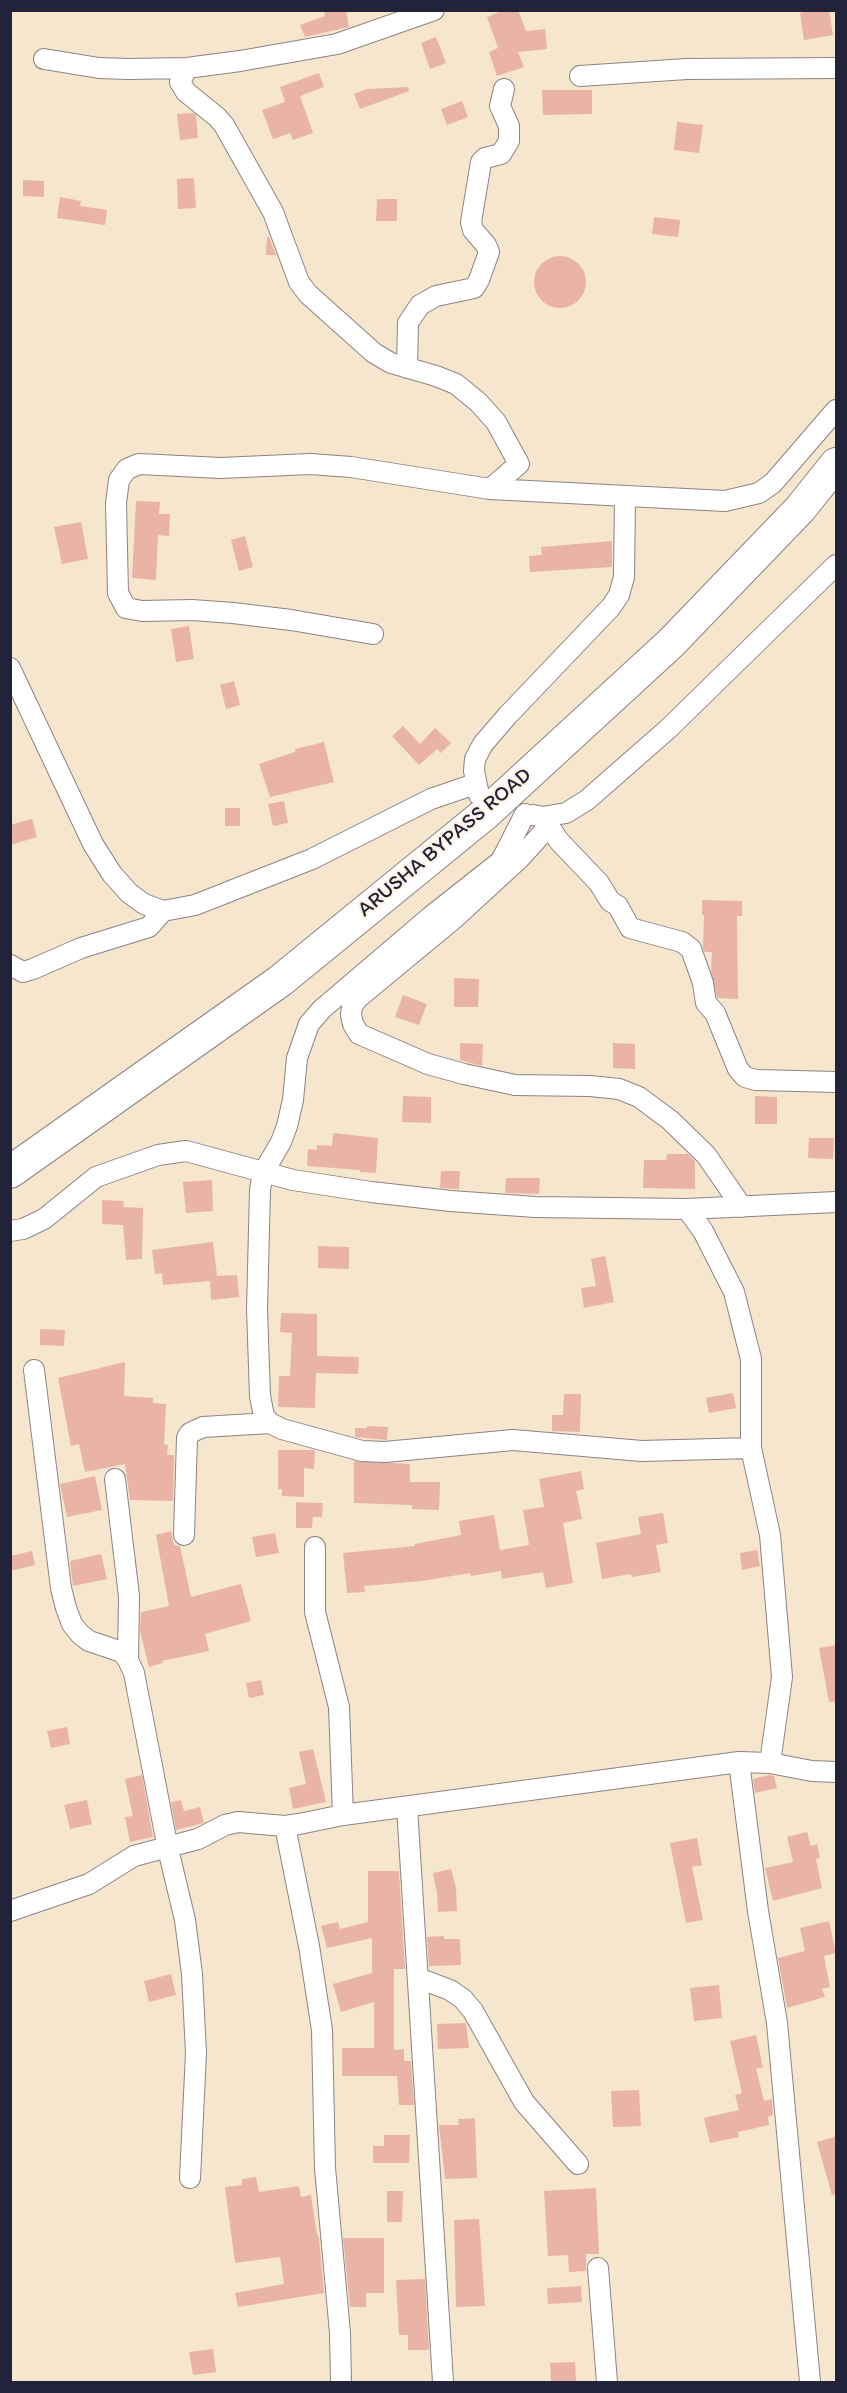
<!DOCTYPE html>
<html>
<head>
<meta charset="utf-8">
<style>
  body { margin:0 }
  #map { position:relative; width:847px; height:2393px; overflow:hidden; background:#f7e6ce; font-family:Itim,sans-serif }
  canvas { display:block }
  .frame { position:absolute; inset:0; border:12px solid #22223b; pointer-events:none }
</style>
</head>
<body>
<div id="map">
<canvas width="847" height="2393"></canvas>
<div class="frame"></div>
</div>
<script>
const ctx = document.querySelector('canvas').getContext('2d');
ctx.lineJoin = 'round';
function fill(path, color) { ctx.fillStyle = color; ctx.fill(path, 'evenodd'); }
const toPath = rows => new Path2D(rows.map(r => 'M' + r).join(''));
function stroke(path, color, width, dash) { ctx.strokeStyle = color; ctx.lineWidth = width; ctx.lineCap = dash ? 'butt' : 'round'; ctx.setLineDash(dash || []); ctx.stroke(path); }
function drawText(font, color, halo, rows, align = 'center') {
  ctx.font = font + ' Itim,sans-serif'; ctx.lineWidth = 5; ctx.setLineDash([]); ctx.textBaseline = 'middle'; ctx.strokeStyle = halo; ctx.fillStyle = color; for (const [text, x, y, turn = 0] of rows) {
    ctx.save(); ctx.translate(x, y); ctx.rotate((+turn || 0) * Math.PI / 180); ctx.textAlign = isNaN(turn) ? turn : align; if (halo) ctx.strokeText(text, 0, 0); ctx.fillText(text, 0, 0); ctx.restore();
  }
}
fill(toPath([
  [324,10,346,10,349,27,305,37,300,25,325,16],
  [504,10,518,10,526,31,545,29,547,49,518,52,524,67,497,76,489,52,498,48,487,17],
  [812,10,829,10,833,35,804,40,800,13],
  [436,37,446,63,430,69,421,43],
  [319,73,324,87,300,96,313,133,293,140,290,133,273,139,262,110,285,102,280,87],
  [408,87,409,91,360,109,354,94,367,89],
  [542,90,592,90,592,114,543,115],
  [462,101,468,117,447,125,441,109],
  [193,113,196,115,198,138,180,140,177,114],
  [677,122,703,125,699,153,674,150],
  [194,178,196,208,178,209,177,179],
  [23,180,44,181,44,197,23,196],
  [60,197,81,201,80,206,107,210,105,225,57,218],
  [377,199,397,199,397,221,376,221],
  [654,217,680,220,678,237,652,234],
  [267,237,269,237,276,255,266,255],
  '534 282a26 26 0 1 1 52 0a26 26 0 1 1-52 0Z',
  [136,501,160,502,159,514,170,514,169,536,158,535,156,580,132,578],
  [81,522,88,559,62,564,54,527],
  [245,536,253,567,239,571,231,540],
  [612,541,612,567,530,572,529,556,542,555,541,547],
  [189,626,194,659,176,662,171,629],
  [234,681,240,705,226,709,220,685],
  [403,726,420,744,435,728,451,743,441,753,437,749,419,765,392,736],
  [324,742,334,782,270,797,259,764,295,752,295,749],
  [284,801,288,823,273,826,268,804],
  [225,808,240,808,240,826,225,826],
  [32,819,37,837,10,845,10,825],
  [702,900,742,901,742,916,737,916,738,999,717,998,711,971,712,952,705,952,703,948,704,915,702,915],
  [454,978,479,979,478,1007,454,1007],
  [403,995,427,1004,419,1025,395,1017],
  [460,1043,483,1044,482,1066,460,1060],
  [613,1043,635,1044,635,1069,613,1068],
  [403,1096,431,1097,431,1123,402,1122],
  [755,1096,777,1097,777,1124,755,1124],
  [333,1133,378,1138,376,1173,360,1172,360,1170,307,1166,308,1149,317,1150,317,1145,332,1146],
  [809,1138,834,1138,833,1159,808,1158],
  [667,1154,688,1154,695,1161,695,1189,643,1188,644,1160,666,1160],
  [441,1171,460,1171,459,1189,440,1188],
  [506,1178,540,1178,539,1194,505,1193],
  [212,1180,213,1211,186,1213,183,1182],
  [102,1200,124,1201,123,1207,143,1208,142,1259,126,1260,123,1225,102,1224],
  [213,1242,217,1276,237,1275,239,1297,211,1300,210,1281,163,1285,162,1273,155,1274,152,1250],
  [318,1246,349,1247,349,1269,318,1268],
  [605,1256,614,1302,584,1308,581,1288,596,1286,591,1259],
  [281,1313,317,1314,317,1356,359,1357,358,1374,316,1373,315,1408,278,1407,279,1376,290,1376,292,1333,280,1332],
  [40,1329,65,1330,64,1346,40,1345],
  [125,1362,124,1396,153,1398,153,1403,166,1404,164,1444,168,1445,167,1455,174,1455,173,1501,130,1500,125,1464,85,1472,79,1444,71,1446,58,1378],
  [733,1393,736,1408,709,1413,706,1398],
  [564,1394,581,1394,580,1432,552,1431,552,1415,563,1415],
  [367,1426,388,1427,387,1440,355,1437,355,1428,367,1428],
  [278,1450,315,1450,314,1469,304,1468,304,1497,282,1496,282,1489,278,1489],
  [354,1461,410,1464,410,1482,440,1482,439,1510,412,1509,412,1505,354,1503],
  [581,1471,584,1489,576,1491,582,1519,563,1523,573,1583,546,1588,543,1572,502,1579,501,1571,471,1576,470,1573,422,1581,364,1586,365,1592,347,1593,343,1553,415,1546,415,1544,461,1535,459,1521,494,1515,500,1550,529,1545,523,1510,544,1507,539,1479],
  [95,1476,102,1510,67,1517,60,1484],
  [296,1502,323,1503,322,1517,313,1517,312,1528,296,1528],
  [663,1513,668,1543,656,1545,661,1572,632,1577,631,1574,602,1579,596,1543,641,1534,638,1517],
  [171,1531,174,1545,180,1546,191,1597,241,1584,251,1621,205,1634,209,1651,162,1661,163,1663,149,1667,140,1631,141,1612,169,1606,156,1535],
  [275,1533,279,1553,256,1557,252,1537],
  [757,1550,760,1566,742,1570,740,1553],
  [32,1551,35,1565,10,1571,10,1556],
  [101,1554,107,1579,73,1586,70,1561],
  [837,1645,837,1701,829,1702,819,1648],
  [261,1680,264,1695,249,1698,246,1683],
  [67,1727,70,1744,51,1748,47,1731],
  [313,1749,326,1802,293,1809,289,1788,306,1784,299,1752],
  [142,1775,153,1837,130,1842,125,1817,133,1816,125,1779],
  [769,1775,774,1776,777,1788,755,1793,753,1779],
  [87,1800,92,1824,70,1829,64,1805],
  [181,1800,184,1811,200,1807,204,1823,176,1830,171,1802],
  [807,1832,811,1846,817,1844,820,1858,816,1859,822,1888,773,1901,765,1868,793,1862,787,1837],
  [697,1838,702,1865,692,1867,703,1920,686,1923,670,1843],
  [451,1869,456,1888,457,1911,438,1912,437,1893,433,1873],
  [368,1871,399,1871,405,1969,394,1969,394,2050,404,2049,404,2061,411,2061,414,2105,399,2105,397,2076,342,2076,342,2048,374,2048,374,2002,341,2012,333,1984,372,1973,372,1938,327,1948,321,1926,338,1922,340,1929,368,1922],
  [829,1921,836,1953,824,1956,830,1987,822,1989,825,1997,787,2008,778,1958,805,1951,800,1928],
  [444,1936,444,1939,460,1939,461,1965,429,1966,427,1937],
  [171,1974,176,1995,149,2002,144,1981],
  [719,1985,722,2018,694,2021,690,1988],
  [466,2023,469,2048,438,2049,437,2024],
  [756,2035,763,2067,756,2069,764,2101,772,2099,773,2115,768,2117,769,2125,738,2132,739,2137,710,2143,704,2118,739,2110,735,2095,742,2093,730,2041],
  [639,2090,641,2126,613,2127,611,2091],
  [475,2118,477,2178,445,2179,439,2125,459,2125,458,2119],
  [384,2135,410,2135,409,2163,373,2163,373,2146,384,2146],
  [837,2136,837,2194,832,2195,817,2142],
  [256,2177,259,2192,299,2186,301,2197,311,2195,317,2234,319,2238,324,2293,238,2307,235,2293,284,2284,280,2257,235,2263,225,2187,242,2185,242,2179],
  [596,2188,599,2254,586,2254,586,2271,569,2272,568,2255,548,2256,544,2191],
  [387,2191,403,2191,402,2222,387,2222],
  [479,2219,485,2306,456,2307,454,2220],
  [343,2238,384,2238,384,2293,366,2293,366,2307,350,2307],
  [425,2279,429,2350,408,2350,408,2335,399,2335,396,2280],
  [581,2286,582,2302,548,2304,547,2288],
  [213,2349,216,2372,193,2375,189,2352],
  [575,2362,576,2382,551,2382,550,2363]
]), '#e9b3a6');
const street = toPath([
  [44,59,99,68,128,69,187,68,240,61,337,44,434,10],
  [187,68,180,82,186,92,217,117,224,125,273,212,299,282,308,294,374,353,391,363,436,376,456,384,478,402,496,422,519,464,490,489],
  [580,76,687,69,836,68],
  [407,368,408,323,420,305,436,296,474,288,479,280,489,252,486,245,473,230,471,222,481,162,485,158,501,154,509,141,509,126,500,106,504,89],
  [373,634,291,620,233,613,192,610,142,611,126,608,118,593,116,503,119,480,127,469,139,464,221,468,310,464,351,467,490,489,725,501,759,493,773,483,836,410],
  [10,668,93,844,112,874,129,893,144,904,163,911,195,905,312,859,431,799,475,784],
  [479,795,474,771,475,759,483,744,508,715,611,607,619,595,624,577,625,497],
  [525,814,501,861,430,917,322,1009,309,1024,297,1058,293,1100,287,1126,281,1142,263,1173,260,1190,257,1309,260,1396,264,1416,270,1423,282,1429,362,1451,385,1452,513,1440,642,1451,751,1448],
  [533,815,543,817,566,813,587,800,668,729,836,565],
  [543,817,559,841,599,883,610,901,618,906,630,928,682,942,691,949,703,983,706,1003,715,1013,738,1069,745,1077,756,1080,836,1082],
  [549,826,519,859,456,917,358,998,352,1006,351,1015,353,1024,359,1034,428,1064,464,1074,515,1085,590,1086,619,1089,639,1097,670,1120,706,1155,742,1207],
  [10,965,23,972,33,969,81,948,149,927,163,911],
  [687,1209,703,1231,734,1292,751,1359,751,1448,770,1535,782,1677,770,1763],
  [10,1231,23,1229,44,1219,96,1177,158,1155,186,1151,293,1180,371,1192,451,1201,535,1207,687,1209,836,1202],
  [34,1370,61,1588,66,1608,72,1624,80,1634,89,1641,122,1652,128,1660,134,1673,168,1849,185,1920,192,1974,196,2053,190,2178],
  [115,1479,129,1596,128,1660],
  [184,1535,187,1438,190,1433,203,1427,270,1423],
  [315,1547,315,1612,339,1707,343,1815],
  [739,1762,758,1911,777,2023,810,2382],
  [407,1807,443,2382],
  [285,1826,309,1946,322,2030,325,2168,340,2333,341,2382],
  [10,1911,89,1884,134,1856,198,1839,225,1825,238,1822,285,1826,299,1824,343,1815,739,1762,770,1763,812,1771,836,1772],
  [418,1978,450,1990,463,1999,473,2011,524,2102,578,2164],
  [598,2268,607,2382]
]);
const primary = toPath([
  [10,1172,280,981,486,813,671,643,800,509,836,464]
]);
stroke(street, '#8c8484', 22);
stroke(primary, '#8c8484', 34);
stroke(street, '#fff', 20);
stroke(primary, '#fff', 32);
drawText('21px', '#22223b', '#fcf5e5', [
  ["ARUSHA BYPASS ROAD",445,843,-40]
]);
</script>
</body>
</html>
